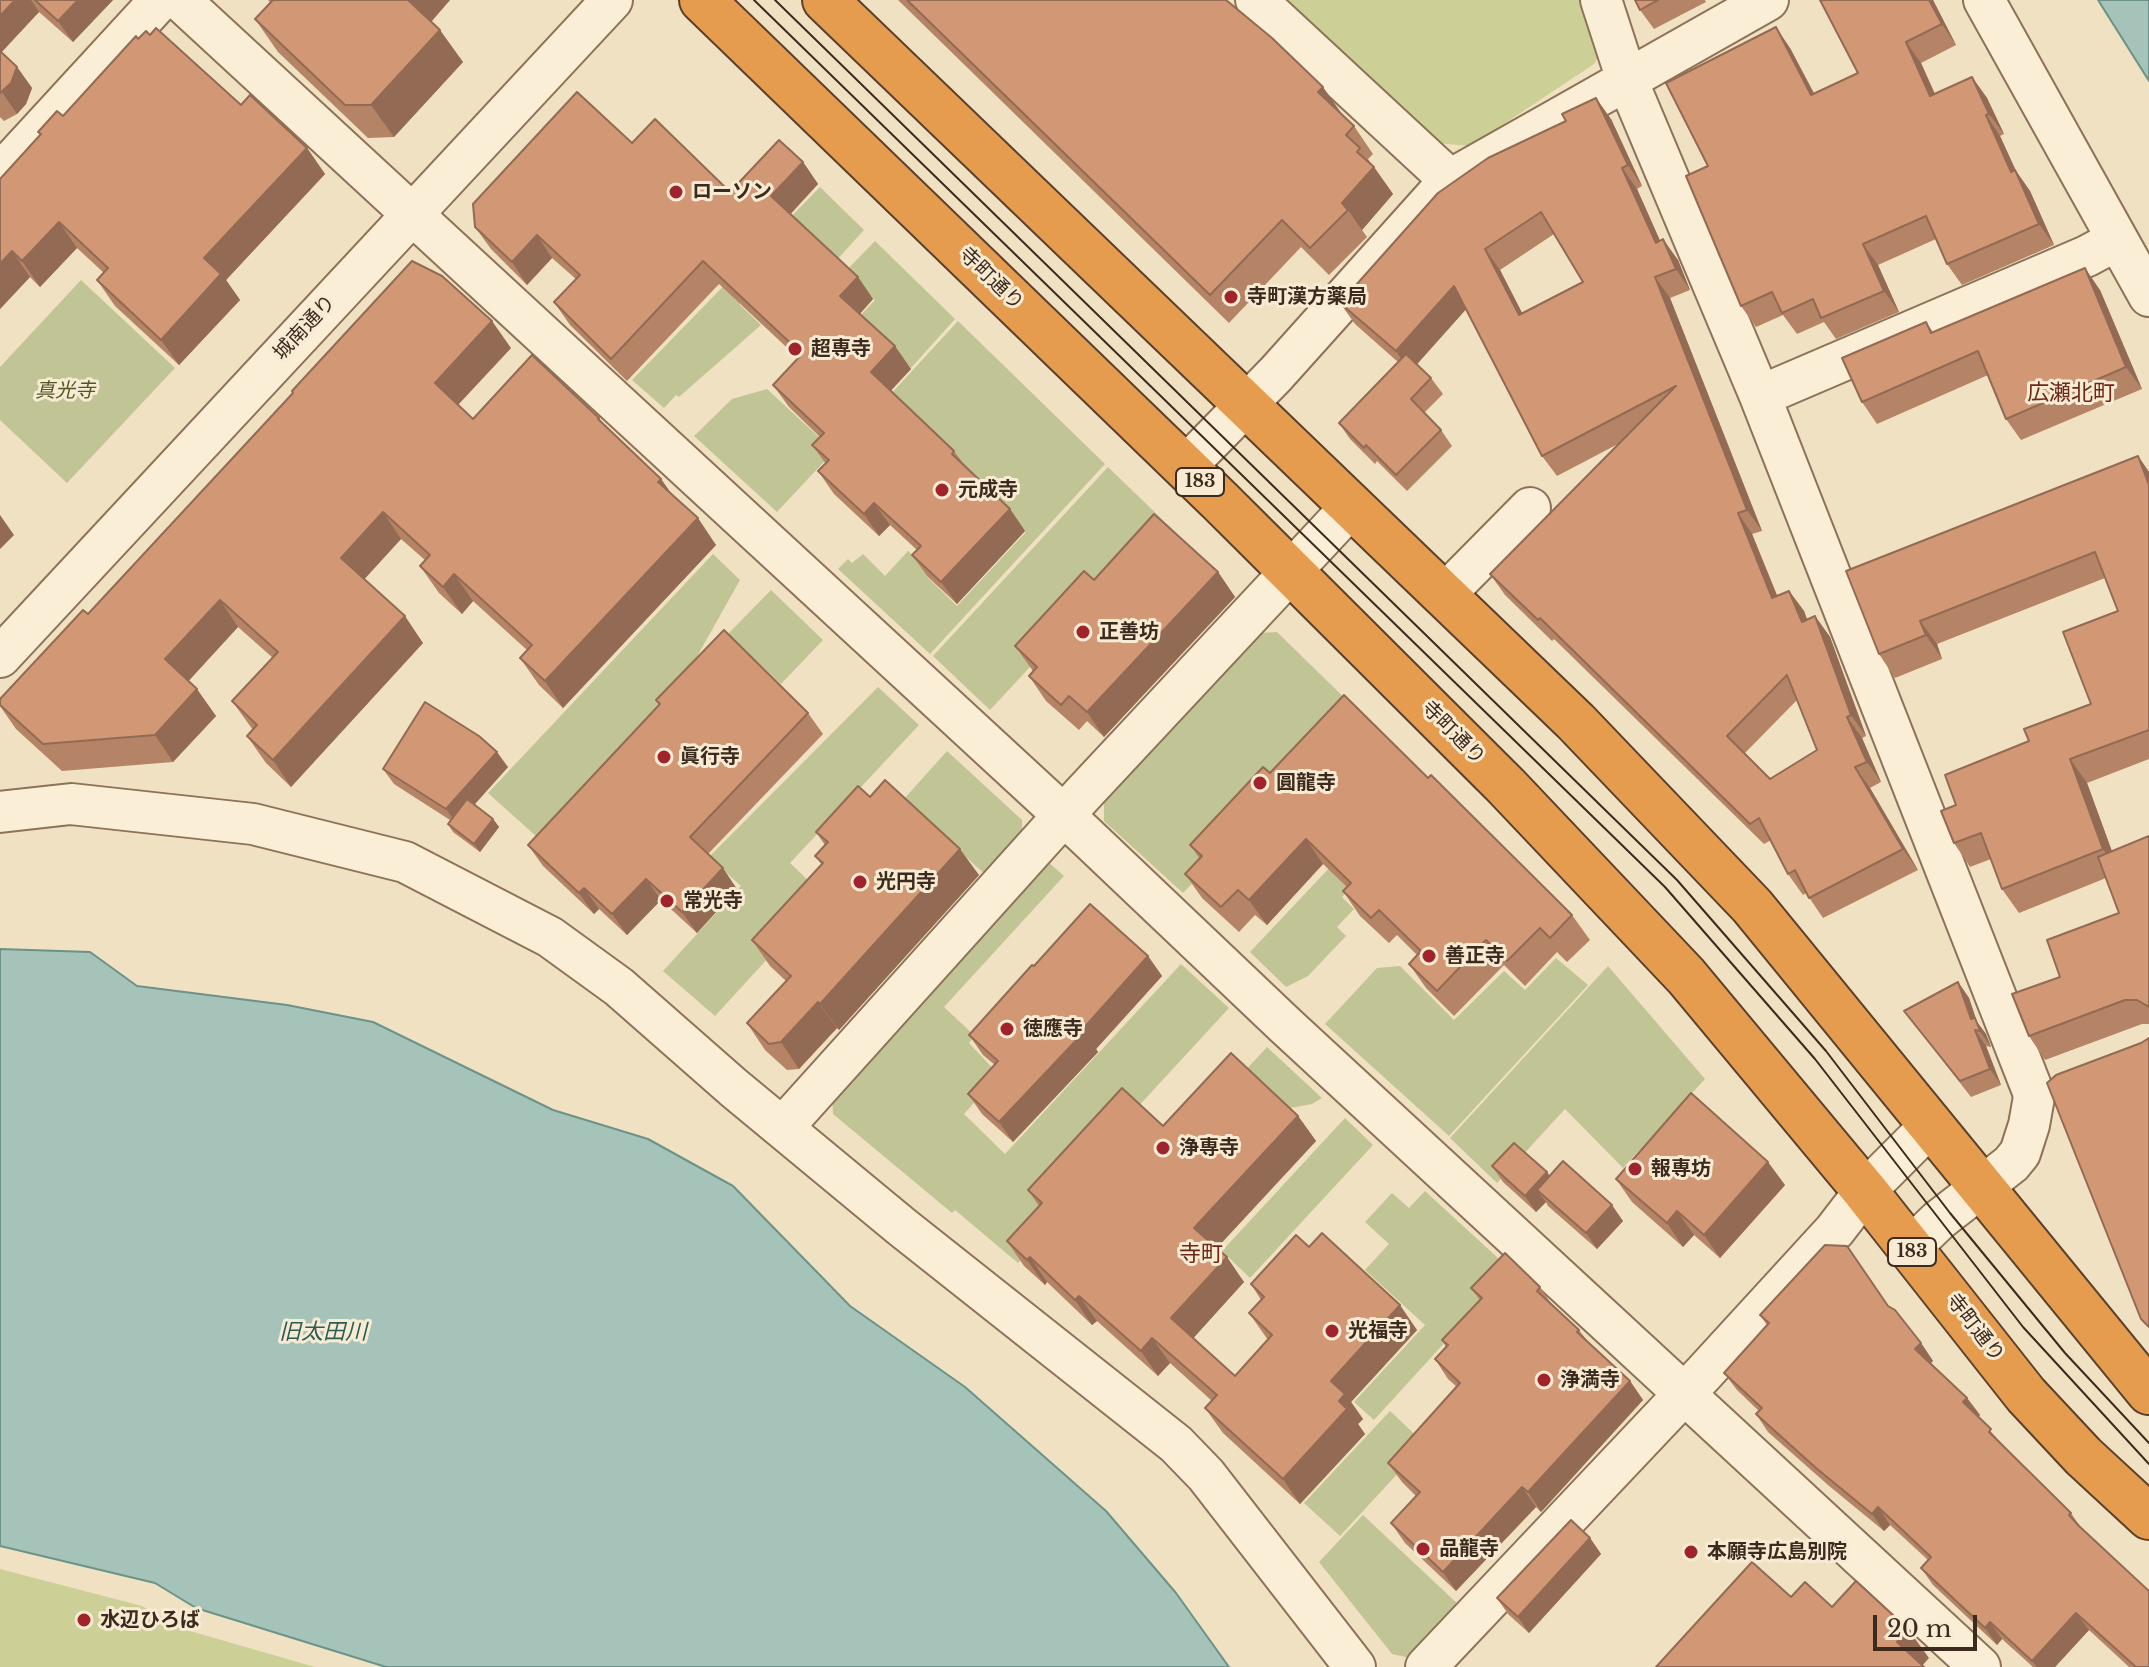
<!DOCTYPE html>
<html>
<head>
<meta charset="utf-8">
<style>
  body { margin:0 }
  #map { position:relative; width:2149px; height:1667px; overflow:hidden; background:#f1e1c3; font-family:"Libre Baskerville",serif }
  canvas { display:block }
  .scale { position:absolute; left:1873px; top:1615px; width:104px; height:36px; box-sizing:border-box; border:4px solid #3b2a1d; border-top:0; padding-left:10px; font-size:24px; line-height:28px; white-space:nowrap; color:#3b2a1d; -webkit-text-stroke:6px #f8ebd3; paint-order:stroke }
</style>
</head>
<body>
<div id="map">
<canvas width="2149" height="1667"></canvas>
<div class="scale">20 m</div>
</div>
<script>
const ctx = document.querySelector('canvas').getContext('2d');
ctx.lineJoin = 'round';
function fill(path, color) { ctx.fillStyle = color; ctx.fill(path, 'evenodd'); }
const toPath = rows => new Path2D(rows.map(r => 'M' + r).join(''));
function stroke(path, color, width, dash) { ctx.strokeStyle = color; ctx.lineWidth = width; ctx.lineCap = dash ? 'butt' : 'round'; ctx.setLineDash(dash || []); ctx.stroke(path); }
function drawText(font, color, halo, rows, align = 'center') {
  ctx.font = font + ' "Libre Baskerville","Noto Sans JP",serif'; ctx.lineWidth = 6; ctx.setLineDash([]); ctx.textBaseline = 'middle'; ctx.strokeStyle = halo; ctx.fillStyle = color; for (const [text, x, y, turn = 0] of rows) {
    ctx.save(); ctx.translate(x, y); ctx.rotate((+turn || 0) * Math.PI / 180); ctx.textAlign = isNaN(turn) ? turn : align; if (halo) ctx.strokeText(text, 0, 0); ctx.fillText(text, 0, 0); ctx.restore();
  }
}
fill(toPath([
  [1280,0,1582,0,1601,52,1594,64,1471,146,1433,143],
  [0,1569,142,1606,183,1629,315,1667,0,1667]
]), '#ccd096');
fill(toPath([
  [820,187,864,230,835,262,804,234,739,304,761,325,679,397,676,395,664,408,632,380],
  [875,241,955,319,911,368,858,318,875,300,845,272],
  [81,280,175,368,67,483,0,420,0,367],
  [958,321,1105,464,930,654,838,569,848,559,852,563,863,554,885,576,908,551,930,573,927,577,957,606,1026,532,889,396],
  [767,389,834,451,777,512,694,436,732,399],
  [1108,467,1197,553,1133,556,990,710,933,656],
  [713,554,740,580,649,742,547,846,488,793],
  [771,590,823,640,781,684,728,634],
  [1277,632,1358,711,1183,893,1104,821,1104,799,1258,633],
  [878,687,919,725,790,863,817,889,793,931,715,1016,663,971,741,886,709,857],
  [947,751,1022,820,1022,838,988,877,903,800],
  [1417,775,1437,796,1342,897,1354,909,1337,927,1346,936,1308,976,1286,987,1250,952],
  [1047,861,1064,876,944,1007,975,1036,969,1043,999,1075,964,1114,1005,1154,1181,964,1229,1008,1040,1213,1053,1226,1018,1263,955,1210,952,1213,833,1114,832,1095],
  [1556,958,1588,985,1449,1136,1325,1024,1377,968,1400,966,1454,1020,1504,971,1525,990],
  [1608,966,1705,1079,1623,1168,1565,1109,1497,1183,1450,1138],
  [1267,1047,1322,1098,1312,1104,1285,1109,1243,1073],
  [1345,1118,1373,1145,1250,1278,1222,1251],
  [1425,1191,1511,1270,1374,1420,1354,1402,1425,1325,1365,1270,1389,1244,1365,1222,1392,1193,1409,1208],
  [1390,1411,1425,1444,1340,1536,1304,1503],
  [1363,1515,1460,1606,1410,1658,1392,1654,1319,1562]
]), '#c1c495');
const water = toPath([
  [2098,0,2149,0,2149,81,2098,0],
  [0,949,90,952,137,986,287,1005,373,1022,553,1110,648,1139,733,1186,850,1306,965,1387,1106,1511,1176,1593,1229,1667,386,1667,196,1608,155,1583,0,1546,0,949]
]);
fill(water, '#a5c3b9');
stroke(water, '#6b9387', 2);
const minor = toPath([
  [180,0,1085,835,1285,1025,1980,1667],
  [1256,0,1450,180],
  [1601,0,1627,80,1760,396,2032,1089,2034,1097,2029,1125,2020,1153,2011,1164,1939,1220,1910,1248],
  [1984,0,2149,296],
  [0,174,160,0],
  [1760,396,2087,256,2117,240],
  [1184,468,1276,374,1450,180,1768,0],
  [1444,595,1530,508],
  [0,657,612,0],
  [0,812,71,804,253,824,405,862,550,937,619,987,734,1088,902,1227,1176,1444,1206,1475,1355,1667],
  [783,1127,1082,795,1351,507],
  [1426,1667,1704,1373,1835,1230,1865,1191,1930,1126]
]);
const highway = toPath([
  [702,0,1220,501,1506,786,1686,976,1865,1191,2026,1395,2083,1456,2149,1517],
  [825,0,1576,722,1752,906,2149,1392]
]);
stroke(minor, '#8d7258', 44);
stroke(highway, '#5a402d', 48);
stroke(minor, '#fbeed7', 40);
stroke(highway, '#e59c4e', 44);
stroke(toPath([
  [754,0,1665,887,1815,1059,2023,1327,2149,1464],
  [775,0,1677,880,1826,1051,1950,1213,2065,1353,2149,1443]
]), '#3b2a1d', 2);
fill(toPath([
  [0,0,113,0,73,42,39,12,1,52,17,67,32,88,26,104,17,114,4,121,0,117],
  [268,0,450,0,431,21,463,62,394,137,368,138,278,52,255,19,270,2],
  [898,0,1226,0,1354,126,1373,154,1368,159,1393,194,1362,230,1367,237,1329,275,1301,247,1229,323],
  [1635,0,1705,0,1706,2,1654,29,1640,10],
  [1933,0,1956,45,1921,63,1935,94,1972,77,1987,98,2004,134,2000,136,2016,171,2030,191,2054,245,1962,285,1947,264,1936,239,1878,265,1899,312,1836,339,1824,322,1797,334,1783,315,1756,327,1741,306,1708,166,1790,48,1814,93,1858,73],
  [138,39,307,148,325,174,226,280,240,300,179,365,115,306,97,280,104,273,77,248,40,287,30,277,0,309,0,179,40,135,38,132,63,116],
  [1611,119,1642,186,1637,189,1660,241,1678,260,1690,290,1670,298,1762,531,1752,534,1777,595,1789,591,1804,611,1807,620,1815,616,1830,637,1866,736,1862,738,1881,782,1870,788,1918,870,1823,918,1806,893,1803,895,1788,874,1771,840,1764,844,1554,639,1552,641,1505,595,1490,574,1618,444,1557,476,1542,456,1466,309,1417,364,1431,378,1443,394,1424,413,1441,430,1452,446,1407,491,1377,461,1375,464,1350,439,1339,423,1398,362,1355,324,1340,303],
  [1554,234,1583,282,1522,313,1500,270],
  [1797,700,1817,750,1770,779,1745,753],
  [632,143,730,192,803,162,818,184,790,214,858,277,873,299,860,314,911,369,890,391,954,451,966,467,1010,509,1025,531,957,604,928,577,912,555,917,550,890,525,879,536,834,494,818,471,826,464,812,445,820,437,789,407,773,385,798,358,719,284,627,381,570,325,554,302,576,279,552,258,527,285,491,249,475,227],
  [2100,290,2142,389,2021,440,2006,419,1988,375,1877,424,1862,402,1926,322,1933,332],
  [511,348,458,405,473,419,599,418,605,426,661,479,672,495,716,545,563,708,539,685,520,658,527,650,473,601,462,614,439,593,420,566,425,560,401,539,364,579,423,643,291,787,266,763,247,736,253,730,232,701,273,658,238,627,188,681,216,716,173,762,62,771,16,729,0,706,0,699,88,614],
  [2138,456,2149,472,2149,759,2087,783,2112,852,2149,836,2149,1024,2142,1024,2045,1060,2029,1036,2060,977,2119,913,2106,878,2019,913,2002,889,1991,859,1970,867,1954,843,1956,805,2029,741,2091,704,2118,611,2105,578,1937,644,1942,659,1895,678,1879,654,1846,571],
  [1218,572,1235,597,1104,737,1087,721,1079,730,1046,701,1029,676,1033,671,1015,646,1094,580],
  [656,700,808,713,823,734,708,854,737,889,697,933,661,900,627,935,599,909,594,914,543,866,528,845,659,705],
  [508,767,475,804,493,819,499,827,480,852,453,832,448,824,450,820,394,784,383,769],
  [1270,773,1428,778,1572,915,1590,940,1567,962,1557,952,1525,986,1504,965,1454,1016,1426,988,1409,964,1417,955,1397,935,1389,943,1360,916,1343,891,1347,887,1323,864,1267,925,1255,915,1239,932,1202,898,1185,874,1200,859,1190,845],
  [870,797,979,875,839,1030,837,1028,799,1069,787,1070,765,1050,747,1023,786,981,770,966,752,940,822,865,815,856,825,845,816,832],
  [1148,956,1162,976,1096,1049,1098,1052,1013,1142,982,1114,968,1094,995,1065,983,1055,969,1035,1034,966],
  [1958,982,1969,998,1977,1022,1986,1034,1991,1047,1986,1046,2001,1085,1971,1097,1904,1011],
  [1298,1116,1316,1141,1217,1248,1244,1282,1193,1338,1235,1376,1268,1340,1249,1313,1261,1300,1251,1284,1309,1247,1417,1330,1351,1402,1363,1419,1358,1424,1365,1434,1300,1504,1223,1433,1205,1408,1212,1401,1170,1363,1158,1376,1097,1321,1092,1325,1047,1282,1045,1285,1024,1266,1007,1241,1039,1206,1028,1190,1163,1126],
  [1492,1166,1547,1172,1549,1176,1623,1221,1597,1249,1548,1206,1546,1202,1536,1212,1503,1182],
  [1616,1179,1785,1185,1720,1258,1694,1235,1683,1247,1632,1202],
  [1540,1287,1552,1305,1579,1330,1589,1343,1630,1381,1643,1400,1541,1512,1536,1507,1456,1591,1405,1543,1391,1523,1416,1496,1402,1482,1388,1463,1456,1386,1448,1379,1435,1359,1446,1347,1442,1340,1480,1300,1471,1288],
  [1889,1307,1921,1343,1933,1361,1930,1363,1967,1398,1980,1415,1978,1417,2002,1444,2071,1513,2081,1528,2149,1667,2129,1667,2089,1630,2055,1667,2033,1667,2002,1639,1997,1645,1933,1585,1921,1568,1928,1560,1890,1525,1884,1531,1828,1485,1768,1432,1756,1414,1759,1411,1737,1390,1724,1373,1767,1325,1760,1315],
  [1590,1538,1601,1554,1529,1633,1508,1614,1497,1598]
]), '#b58365');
fill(toPath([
  [15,0,31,0,39,12,0,54,0,16],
  [78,0,113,0,73,42,58,21],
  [407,0,450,0,426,28],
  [1929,0,1933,0,1956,45,1942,24],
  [1776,27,1790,48,1825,115,1811,95],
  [440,30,463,62,394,137,371,105],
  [1906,42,1921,63,1945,117,1930,96],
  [17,67,32,88,26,104,17,114,2,92],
  [1972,77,1987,98,2004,134,1989,114],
  [1323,87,1342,114,1318,92],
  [1596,98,1611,119,1642,186,1628,165],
  [1986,115,2000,136,2016,171,2030,191,2054,245,2039,224,2011,172],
  [307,148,325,174,226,280,240,300,179,365,161,340,204,258],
  [803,162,818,184,787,218,771,196],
  [1374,167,1393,194,1362,230,1348,210,1342,203],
  [1622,168,1637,189,1670,263,1656,243],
  [59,222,77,248,40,287,22,261],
  [537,235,552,258,527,285,512,262],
  [1663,239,1678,260,1690,290,1676,269],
  [1863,244,1878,265,1899,312,1884,291],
  [1485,249,1500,270,1534,336,1519,315],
  [12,251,30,277,0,309,0,264],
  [2085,268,2100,290,2142,389,2126,367],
  [858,277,873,299,856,318,840,296],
  [1655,277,1670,298,1762,531,1747,510],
  [1454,286,1469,306,1410,372,1396,351],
  [492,321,511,348,453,410,435,383],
  [895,346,911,369,887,395,871,372],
  [2138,456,2149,472,2149,485],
  [661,479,680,506,658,482],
  [874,503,890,525,879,536,864,514],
  [1010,509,1025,531,957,604,941,582],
  [383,512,401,539,360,584,341,558],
  [1738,513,1752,534,1786,618,1772,598],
  [0,515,14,535,0,549],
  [698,518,716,545,563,708,545,681],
  [1218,572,1235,597,1104,737,1087,712],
  [454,574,473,601,462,614,443,587],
  [1789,591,1804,611,1816,643,1802,622],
  [220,600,238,627,184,686,165,659],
  [405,616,423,643,291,787,273,760],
  [1815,616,1830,637,1866,736,1851,715],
  [1920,621,1937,644,1942,659,1926,635],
  [197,689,216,716,173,762,155,735],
  [1847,717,1862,738,1881,782,1867,762],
  [497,752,508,767,457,824,446,809],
  [2070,759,2087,783,2120,873,2103,849],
  [1855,767,1870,788,1918,870,1903,849],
  [493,819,499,827,480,852,474,844],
  [1306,839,1323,864,1267,925,1249,900],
  [960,849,979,875,839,1030,820,1004],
  [723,868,737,889,697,933,682,912],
  [646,879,661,900,627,935,612,914],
  [584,888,599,909,594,914,579,893],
  [1148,956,1162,976,1096,1049,1098,1052,1013,1142,999,1122],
  [1958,982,1969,998,1977,1022,1986,1034,1991,1047,1971,1019],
  [818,1002,837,1028,799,1069,781,1042],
  [1975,1030,1986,1046,2001,1085,1990,1069],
  [1298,1116,1316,1141,1212,1253,1194,1228],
  [1768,1162,1785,1185,1720,1258,1704,1235],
  [1547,1172,1558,1188,1537,1190,1546,1202,1536,1212,1525,1196],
  [1612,1205,1623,1221,1597,1249,1586,1233],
  [1677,1211,1694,1235,1683,1247,1667,1223],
  [1030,1257,1047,1282,1045,1285,1027,1260],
  [1227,1257,1244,1282,1189,1343,1171,1318],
  [1079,1296,1097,1321,1092,1325,1075,1300],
  [1400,1305,1417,1330,1351,1402,1363,1419,1358,1424,1365,1434,1300,1504,1283,1479,1339,1401,1331,1381],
  [1152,1338,1170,1363,1158,1376,1141,1351],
  [1921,1343,1933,1361,1928,1366,1915,1349],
  [1630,1381,1643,1400,1541,1512,1528,1492],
  [1967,1398,1980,1415,1975,1420,1963,1402],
  [1522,1487,1536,1507,1456,1591,1443,1572],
  [1878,1507,1890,1525,1884,1531,1872,1514],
  [1590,1538,1601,1554,1529,1633,1518,1617],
  [2076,1613,2089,1630,2055,1667,2037,1667,2032,1661],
  [1990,1622,2002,1639,1997,1645,1985,1628],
  [1908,1629,1929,1658,1921,1667,1897,1642]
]), '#936a53');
const building = toPath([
  [0,0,15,0,0,16,0,0],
  [35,0,78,0,58,21,35,0],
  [273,0,408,0,440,30,371,105,345,105,255,19,273,0],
  [907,0,1226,0,1272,38,1323,87,1318,92,1354,126,1346,135,1360,148,1357,152,1374,167,1342,203,1348,210,1310,248,1282,220,1210,295,907,0],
  [1635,0,1658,0,1640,10,1635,0],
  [1820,0,1929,0,1942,24,1906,42,1930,96,1972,77,1989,114,1986,115,2011,172,2015,170,2039,224,1947,264,1926,216,1863,244,1884,291,1821,318,1813,299,1782,313,1772,292,1741,306,1686,176,1708,166,1666,83,1776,27,1811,95,1858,73,1820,0],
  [156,28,241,105,250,95,307,148,204,258,221,274,161,340,97,280,108,268,59,222,22,261,12,251,0,264,0,179,41,134,38,132,57,111,63,116,136,36,138,39,146,31,150,35,156,28],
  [0,51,17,67,11,83,0,93,0,51],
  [577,92,632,143,655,119,730,192,779,140,803,162,771,196,858,277,840,296,895,346,871,372,954,451,952,454,1010,509,941,582,912,555,921,546,874,503,864,514,818,471,829,460,812,445,824,433,773,385,802,354,703,261,611,359,554,302,580,275,537,235,512,262,475,227,473,204,577,92],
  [1596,98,1628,165,1622,168,1656,243,1663,239,1676,269,1655,277,1747,510,1738,513,1772,598,1789,591,1802,622,1815,616,1851,715,1847,717,1867,762,1855,767,1903,849,1809,898,1795,870,1788,874,1759,818,1750,824,1540,618,1538,620,1490,574,1676,386,1542,456,1454,286,1396,351,1340,303,1438,193,1488,158,1566,121,1562,114,1596,98],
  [1541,212,1583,282,1519,315,1485,249,1541,212],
  [1787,675,1817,750,1770,779,1727,736,1787,675],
  [412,261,442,276,492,321,435,383,473,419,532,355,599,418,598,419,661,479,658,482,698,518,545,681,520,658,532,645,454,574,443,587,420,566,430,555,383,512,341,558,405,616,273,760,247,736,257,725,232,701,278,652,220,600,165,659,197,689,155,735,43,744,0,705,0,699,83,610,88,614,293,393,292,391,412,261],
  [2085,268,2126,367,2006,419,1978,351,1862,402,1842,358,1926,322,1931,333,2085,268],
  [1406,354,1431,378,1411,399,1441,430,1396,475,1366,445,1364,448,1339,423,1406,354],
  [2138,456,2149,485,2149,730,2070,759,2103,849,2002,889,1981,833,1954,843,1941,811,1956,805,1945,775,2029,741,2024,729,2091,704,2063,632,2118,611,2095,552,1920,621,1926,635,1879,654,1846,571,2138,456],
  [1154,514,1218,572,1087,712,1069,696,1061,705,1029,676,1037,667,1015,646,1084,571,1094,580,1154,514],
  [724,630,808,713,690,837,723,868,682,912,646,879,612,914,584,888,579,893,528,845,660,704,656,700,724,630],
  [1344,695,1428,778,1431,775,1572,915,1550,938,1540,928,1507,961,1486,940,1437,991,1409,964,1421,951,1379,910,1371,918,1343,891,1351,883,1306,839,1249,900,1238,890,1221,907,1185,874,1202,856,1190,845,1263,767,1270,773,1344,695],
  [425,702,479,736,497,752,446,809,383,769,425,702],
  [885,780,960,849,820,1004,818,1002,781,1042,769,1044,747,1023,791,976,752,940,823,863,815,856,828,842,816,832,858,786,870,797,885,780],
  [467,799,493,819,474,844,448,824,467,799],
  [2149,836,2149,1007,2137,1000,2125,1000,2029,1036,2012,994,2060,977,2047,940,2119,913,2098,857,2149,836],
  [1090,904,1148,956,1082,1030,1084,1032,999,1122,968,1094,998,1061,969,1035,1032,965,1034,966,1090,904],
  [1958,982,1971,1019,1975,1018,1980,1031,1975,1030,1990,1069,1960,1081,1904,1011,1958,982],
  [2149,1038,2149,1327,2141,1319,2047,1083,2056,1075,2141,1043,2149,1038],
  [1231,1053,1298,1116,1194,1228,1227,1257,1171,1318,1235,1376,1272,1335,1249,1313,1264,1297,1251,1284,1296,1235,1309,1247,1322,1233,1400,1305,1331,1381,1345,1394,1339,1401,1347,1409,1283,1479,1205,1408,1217,1395,1152,1338,1141,1351,1079,1296,1075,1300,1030,1257,1027,1260,1007,1241,1042,1203,1028,1190,1122,1088,1163,1126,1231,1053],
  [1691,1093,1768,1162,1704,1235,1677,1211,1667,1223,1616,1179,1691,1093],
  [1514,1143,1547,1172,1525,1196,1492,1166,1514,1143],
  [1563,1161,1612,1205,1586,1233,1537,1190,1563,1161],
  [1825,1245,1847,1246,1888,1306,1895,1310,1921,1343,1915,1349,1967,1398,1963,1402,1991,1429,1989,1432,2071,1513,2069,1515,2079,1526,2149,1591,2149,1667,2136,1667,2076,1613,2032,1661,1990,1622,1985,1628,1921,1568,1931,1557,1878,1507,1872,1514,1816,1468,1756,1414,1762,1408,1724,1373,1769,1323,1760,1315,1825,1245],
  [1505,1253,1540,1287,1537,1291,1579,1330,1577,1332,1630,1381,1528,1492,1522,1487,1443,1572,1391,1523,1420,1492,1388,1463,1460,1383,1435,1359,1448,1345,1442,1340,1482,1298,1471,1288,1505,1253],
  [1571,1520,1590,1538,1518,1617,1497,1598,1571,1520],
  [1752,1562,1791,1597,1805,1582,1832,1607,1856,1581,1908,1629,1897,1642,1924,1667,1656,1667,1752,1562]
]);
fill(building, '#d29876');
stroke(building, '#936a53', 2);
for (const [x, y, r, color] of [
  [676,192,8,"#a0242b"],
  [1231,297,8,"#a0242b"],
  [795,349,8,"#a0242b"],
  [942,490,8,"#a0242b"],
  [1083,632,8,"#a0242b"],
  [664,757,8,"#a0242b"],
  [1260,783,8,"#a0242b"],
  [860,882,8,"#a0242b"],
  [667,901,8,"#a0242b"],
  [1429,956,8,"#a0242b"],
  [1007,1029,8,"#a0242b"],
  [1163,1148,8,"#a0242b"],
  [1635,1169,8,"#a0242b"],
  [1332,1331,8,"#a0242b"],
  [1544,1380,8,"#a0242b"],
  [1423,1549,8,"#a0242b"],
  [1691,1552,8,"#a0242b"],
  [84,1620,8,"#a0242b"]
]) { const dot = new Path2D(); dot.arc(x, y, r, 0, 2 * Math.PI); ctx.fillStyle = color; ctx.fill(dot); stroke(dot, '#f8ebd3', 3); }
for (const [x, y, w] of [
  [1200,482,48],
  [1912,1252,48]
]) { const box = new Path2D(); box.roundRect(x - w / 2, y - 14, w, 28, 6); ctx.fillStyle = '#f8ebd3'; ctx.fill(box); stroke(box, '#3b2a1d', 2); }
drawText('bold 18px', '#3b2a1d', null, [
  ["183",1200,482],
  ["183",1912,1252]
]);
drawText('bold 20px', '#3b2a1d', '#f8ebd3', [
  ["ローソン",692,192],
  ["寺町漢方薬局",1247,297],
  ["超専寺",811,349],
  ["元成寺",958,490],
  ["正善坊",1099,632],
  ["眞行寺",680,757],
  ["圓龍寺",1276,783],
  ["光円寺",876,882],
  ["常光寺",683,901],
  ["善正寺",1445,956],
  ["徳應寺",1023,1029],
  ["浄専寺",1179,1148],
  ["報専坊",1651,1169],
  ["光福寺",1348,1331],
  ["浄満寺",1560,1380],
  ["品龍寺",1439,1549],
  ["本願寺広島別院",1707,1552],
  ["水辺ひろば",100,1620]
], 'left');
drawText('20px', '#3b2a1d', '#f8ebd3', [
  ["寺町通り",991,279,44],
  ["城南通り",305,328,-47],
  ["寺町通り",1453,733,45],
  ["寺町通り",1975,1328,52]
]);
drawText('italic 20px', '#4e5923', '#f8ebd3', [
  ["真光寺",65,391]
]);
drawText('22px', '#6b271a', '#f8ebd3', [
  ["広瀬北町",2071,394],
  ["寺町",1201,1255]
]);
drawText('italic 22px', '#2c5c57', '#f8ebd3', [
  ["旧太田川",323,1333]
]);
</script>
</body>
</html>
